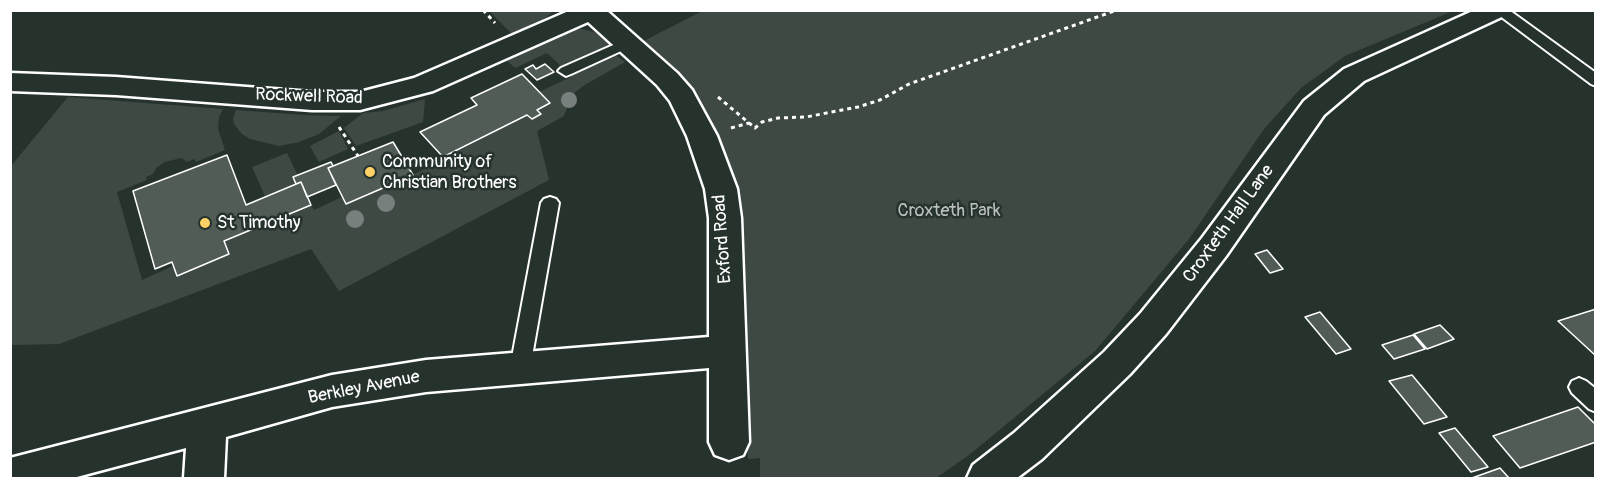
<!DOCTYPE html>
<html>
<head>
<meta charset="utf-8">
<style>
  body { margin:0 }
  #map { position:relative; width:1606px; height:489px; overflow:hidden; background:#26332d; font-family:Pangolin,sans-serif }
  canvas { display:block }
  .frame { position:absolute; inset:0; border:12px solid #fff; pointer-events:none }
</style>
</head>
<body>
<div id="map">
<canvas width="1606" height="489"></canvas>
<div class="frame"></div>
</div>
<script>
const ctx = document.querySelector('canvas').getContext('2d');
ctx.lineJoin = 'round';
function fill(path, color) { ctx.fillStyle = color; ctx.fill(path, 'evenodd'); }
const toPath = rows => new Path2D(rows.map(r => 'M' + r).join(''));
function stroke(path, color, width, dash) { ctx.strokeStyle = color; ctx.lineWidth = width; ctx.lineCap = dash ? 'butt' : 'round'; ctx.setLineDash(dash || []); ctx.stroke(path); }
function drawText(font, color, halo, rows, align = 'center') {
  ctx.font = font + ' Pangolin,sans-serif'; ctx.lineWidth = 5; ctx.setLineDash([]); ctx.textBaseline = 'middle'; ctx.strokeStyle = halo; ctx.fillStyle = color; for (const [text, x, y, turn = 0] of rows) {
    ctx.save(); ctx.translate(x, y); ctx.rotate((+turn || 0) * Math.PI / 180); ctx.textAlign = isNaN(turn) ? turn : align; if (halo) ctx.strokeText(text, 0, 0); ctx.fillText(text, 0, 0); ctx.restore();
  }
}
fill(toPath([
  [704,10,1453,11,1345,56,1301,88,1264,129,1189,239,1095,351,969,455,936,478,760,478,760,458,748,459,737,197,723,151,696,97,672,68,642,42],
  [489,11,554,11,542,21,512,34],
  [582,29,602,34,612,43,606,48,563,68,547,53,515,68,504,58,562,32],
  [614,54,625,62,583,86,572,95,564,116,537,131,549,180,339,291,311,249,59,344,11,345,11,166,68,97,223,109,219,117,218,129,225,150,196,162,194,159,187,162,181,158,165,162,156,168,153,174,146,177,147,180,117,192,142,280,173,266,177,276,229,254,224,241,311,205,314,210,342,197,346,204,413,175,527,115,532,119,541,115,537,110,550,103,539,92,571,77,569,74],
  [425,99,423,122,356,146,344,128,363,113,383,111],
  [236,110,304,115,341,116,319,134,299,142,279,146,250,139,242,134,234,124,233,118],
  [339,131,348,149,319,162,310,146],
  [287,153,298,176,293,177,296,184,265,196,252,167]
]), '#3e4944');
const building = toPath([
  [545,64,554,72,537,80,525,69,533,65,536,69,545,64],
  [522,74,550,103,537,110,541,114,532,119,527,115,443,157,420,132,477,105,471,98,522,74],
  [393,142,413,175,346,204,328,168,393,142],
  [227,155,246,205,301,182,311,205,224,241,229,254,177,276,172,262,155,269,133,191,227,155],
  [331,162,333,166,328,168,336,185,307,197,301,182,296,184,293,177,331,162],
  [1267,250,1283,269,1270,273,1255,254,1267,250],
  [1596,309,1596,356,1558,321,1596,309],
  [1320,312,1351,349,1336,354,1305,317,1320,312],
  [1440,325,1454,339,1427,349,1414,334,1440,325],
  [1413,335,1425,349,1394,359,1382,345,1413,335],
  [1412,375,1447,417,1424,424,1389,381,1412,375],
  [1578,407,1596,425,1596,442,1520,468,1493,436,1578,407],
  [1455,428,1488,467,1471,472,1439,433,1455,428],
  [1500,468,1509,478,1472,478,1500,468]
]);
fill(building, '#515c57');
stroke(building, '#fff', 1.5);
const service = toPath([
  [1492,10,1509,10,1596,73,1596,86,1591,84,1492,10],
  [627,39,632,40,634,43,632,46,571,74,566,76,558,71,561,68,627,39],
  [550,197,556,199,559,203,530,368,527,374,520,377,513,374,510,368,541,203,544,199,550,197],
  [1579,378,1586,381,1596,389,1596,412,1589,409,1572,393,1569,387,1572,381,1579,378]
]);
const minor = toPath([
  [571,10,606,10,677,73,692,90,717,136,737,189,741,218,749,442,743,455,729,460,715,455,709,442,709,368,426,392,332,407,226,437,224,478,184,478,186,448,73,478,10,478,10,458,332,375,426,360,709,337,709,218,705,189,687,136,670,101,657,85,588,22,433,91,360,110,312,110,116,95,10,91,10,73,116,77,312,92,360,92,414,78,571,10]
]);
const tertiary = toPath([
  [1475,10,1509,10,1506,15,1364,81,1324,115,1226,256,1166,334,1130,374,1042,459,1017,478,967,478,973,465,1014,433,1104,352,1140,314,1202,238,1304,101,1344,69,1475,10]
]);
stroke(service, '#fff', 4);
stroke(minor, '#fff', 5);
stroke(tertiary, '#fff', 5);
stroke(toPath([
  [483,10,495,23],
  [718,97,755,128,762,122,778,118,806,117,858,107,880,100,909,84,1117,10],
  [339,127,358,156],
  [731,128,749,123]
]), '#fff', 3, [4, 4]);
fill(service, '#26332d');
fill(minor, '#26332d');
fill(tertiary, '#26332d');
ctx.fillStyle = '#78807d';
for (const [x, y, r] of [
  [569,100,8],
  [386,203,9],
  [355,219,9]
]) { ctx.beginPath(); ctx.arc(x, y, r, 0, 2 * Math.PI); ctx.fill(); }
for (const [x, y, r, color] of [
  [370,172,6,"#ffd166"],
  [205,223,6,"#ffd166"]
]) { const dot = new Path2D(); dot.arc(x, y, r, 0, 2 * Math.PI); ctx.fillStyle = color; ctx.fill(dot); stroke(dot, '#26332d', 2); }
drawText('18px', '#fff', '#26332d', [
  ["Rockwell Road",309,97,2],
  ["Croxteth Hall Lane",1229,224,-54],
  ["Exford Road",723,239,-94],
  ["Berkley Avenue",364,388,-11]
]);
drawText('18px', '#fff', '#26332d', [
  ["Community of",382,162],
  ["Christian Brothers",382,183],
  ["St Timothy",217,223]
], 'left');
drawText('18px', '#bbbfbe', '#26332d', [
  ["Croxteth Park",949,211]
]);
</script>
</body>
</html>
